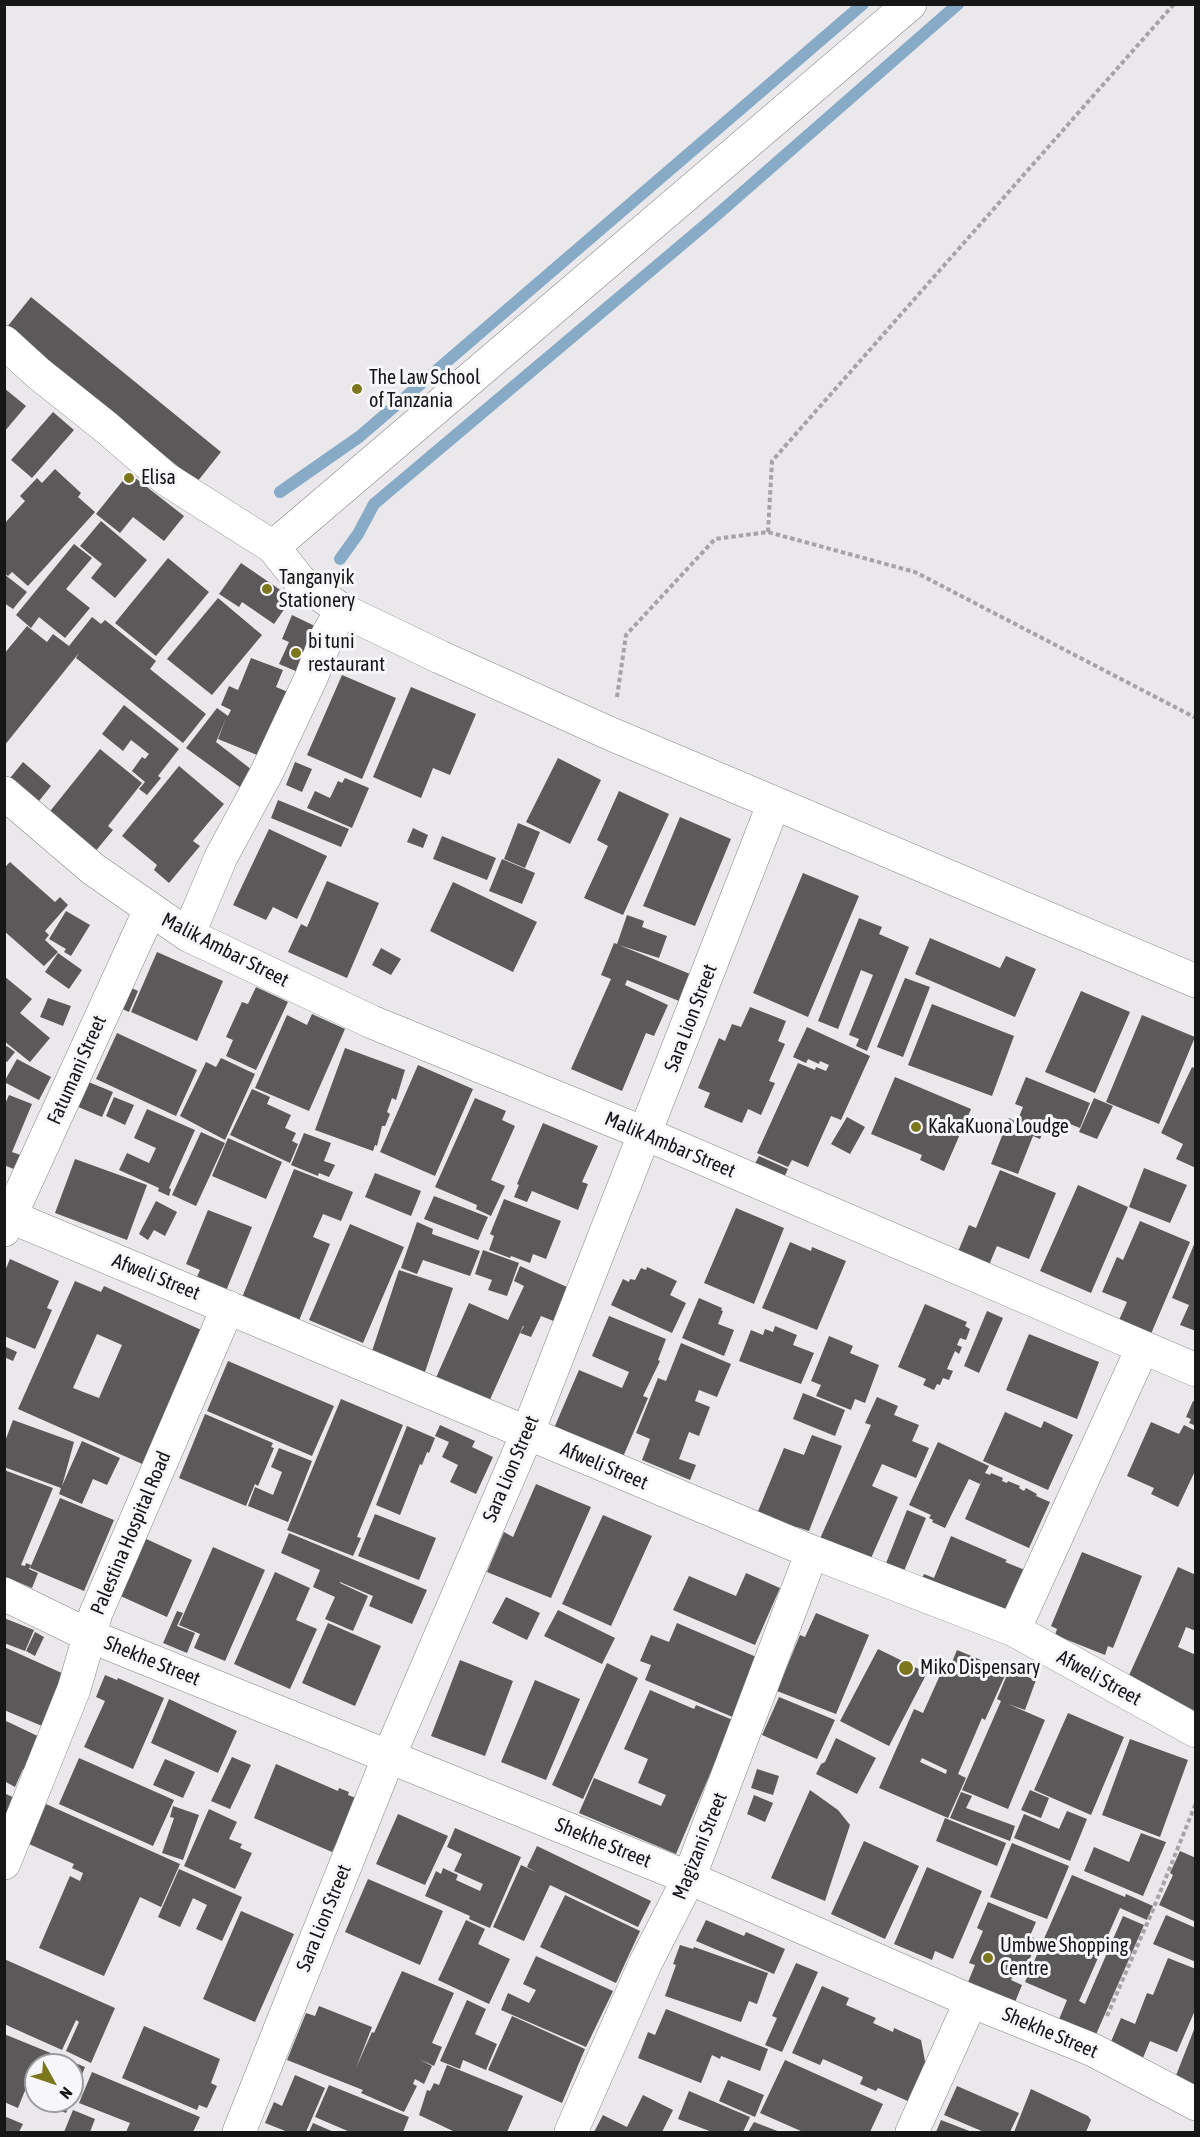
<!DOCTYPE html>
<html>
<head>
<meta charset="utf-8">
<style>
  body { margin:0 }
  #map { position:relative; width:1200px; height:2137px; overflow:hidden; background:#eae8eb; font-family:"Asap Condensed",sans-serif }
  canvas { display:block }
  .frame { position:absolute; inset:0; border:6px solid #171617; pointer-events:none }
  .north { position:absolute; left:24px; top:2053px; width:60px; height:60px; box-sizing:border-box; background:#f7f6f9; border:2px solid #9d9c9f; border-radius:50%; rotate:130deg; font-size:16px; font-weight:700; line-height:24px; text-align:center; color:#171617 }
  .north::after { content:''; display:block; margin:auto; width:21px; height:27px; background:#7c771c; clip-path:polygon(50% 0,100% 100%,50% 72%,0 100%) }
</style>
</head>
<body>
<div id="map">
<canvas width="1200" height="2137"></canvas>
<div class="frame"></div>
<div class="north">N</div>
</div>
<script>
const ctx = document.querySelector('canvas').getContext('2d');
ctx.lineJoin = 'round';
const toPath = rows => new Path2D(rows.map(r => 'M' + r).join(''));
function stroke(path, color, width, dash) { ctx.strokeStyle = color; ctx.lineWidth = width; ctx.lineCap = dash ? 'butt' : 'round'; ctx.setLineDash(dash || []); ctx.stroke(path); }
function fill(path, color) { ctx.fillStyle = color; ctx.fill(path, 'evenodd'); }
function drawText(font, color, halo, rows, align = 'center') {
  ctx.font = font + ' "Asap Condensed",sans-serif'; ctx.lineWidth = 6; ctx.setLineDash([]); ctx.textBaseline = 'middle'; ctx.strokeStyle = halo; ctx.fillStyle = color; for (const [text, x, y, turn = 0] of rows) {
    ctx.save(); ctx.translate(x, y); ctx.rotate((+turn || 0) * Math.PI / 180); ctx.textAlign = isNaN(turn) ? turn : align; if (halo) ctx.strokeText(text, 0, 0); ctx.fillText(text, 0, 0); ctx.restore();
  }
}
stroke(toPath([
  [280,492,359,437,863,4],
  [340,559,358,534,374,504,711,220,958,4]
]), '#87aac7', 12);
fill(toPath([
  [31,297,221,452,197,482,7,327],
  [4,388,26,406,4,432],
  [53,412,74,430,32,478,11,460],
  [55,469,81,493,78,497,95,512,28,586,12,572,8,576,4,573,4,524,25,501,20,496,37,478,42,483],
  [129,473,184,516,164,541,133,517,120,533,96,514],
  [101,521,147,560,115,598,91,578,102,564,80,546],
  [74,544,92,558,66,589,90,608,65,638,39,617,31,628,16,615],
  [168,558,209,592,156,656,115,623],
  [241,563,292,598,274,624,242,602,239,607,219,594],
  [4,574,27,592,13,609,4,603],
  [218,598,262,635,212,695,167,659],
  [292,615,319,628,298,672,279,664,289,642,282,639],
  [92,617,101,624,105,620,156,661,150,669,206,714,183,743,76,658,79,653,4,746,4,654,27,626,47,642,53,634,69,646],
  [251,658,283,670,276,687,288,692,262,757,218,739,226,718,216,742,261,777,248,793,186,748,217,708,228,716,231,710,221,705,229,686,238,690],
  [342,675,396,698,362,779,307,755],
  [411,687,476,714,450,775,433,768,421,798,373,777],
  [124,705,179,749,158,776,161,778,147,795,139,789,145,782,132,771,142,757,145,759,149,754,131,740,123,751,102,734],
  [100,749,142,783,108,826,113,830,94,853,47,815],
  [558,758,601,780,570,844,526,822],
  [23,762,51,786,35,806,6,783],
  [295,762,312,769,302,792,286,785],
  [179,766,224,804,193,841,200,846,169,883,154,870,157,865,122,836],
  [345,778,369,788,352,828,307,808,315,791,330,798,338,781,342,783],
  [619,791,669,814,623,915,584,898,608,846,597,840],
  [278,800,349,829,341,847,271,818],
  [680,817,731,839,695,926,643,906],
  [518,823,540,832,525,868,504,859],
  [413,828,428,835,423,848,407,842],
  [269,829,327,856,297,919,273,907,266,920,233,905],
  [442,836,496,858,487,880,433,859],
  [502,859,535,873,522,904,489,891],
  [10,862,55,902,60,897,68,905,45,931,49,935,45,940,58,952,44,966,4,931,4,868],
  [803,873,859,896,808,1017,753,993],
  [327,881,379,903,347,978,288,952,301,924,307,927],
  [453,882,537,922,513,972,430,931],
  [66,911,90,925,71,956,64,952,66,949,49,939],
  [627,915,644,921,642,927,667,936,659,958,619,945,695,976,684,1003,627,980,625,985,668,1005,654,1036,646,1033,622,1091,571,1069,611,979,601,975,614,943,617,944],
  [859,918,882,927,879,934,909,947,867,1051,856,1046,859,1039,849,1035,873,975,861,970,838,1029,818,1021],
  [930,938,1000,968,1006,956,1036,969,1015,1017,915,974],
  [381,948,401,959,391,975,372,965],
  [157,952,223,981,197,1041,131,1012],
  [58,953,82,970,69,989,45,972],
  [4,976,32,999,20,1013,50,1038,30,1062,4,1041],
  [905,978,930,987,903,1057,877,1047],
  [119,982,138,991,129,1012,109,1003],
  [256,987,288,1002,256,1070,226,1056,233,1040,226,1037,242,1002,248,1004],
  [1081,991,1130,1012,1095,1093,1045,1072],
  [48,998,71,1006,63,1026,40,1017],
  [932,1004,1014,1036,992,1096,908,1065],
  [750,1007,786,1021,778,1041,785,1044,769,1081,775,1083,761,1115,748,1109,742,1123,704,1107,710,1093,698,1088,719,1038,725,1041,732,1024,741,1027],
  [312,1014,345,1029,309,1111,255,1088,287,1015,307,1025],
  [1142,1015,1195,1037,1159,1124,1106,1102],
  [807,1027,870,1056,841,1120,831,1116,808,1167,792,1160,788,1167,757,1153,798,1063,815,1070,816,1067,826,1071,829,1065,820,1061,819,1064,808,1059,806,1063,793,1057],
  [117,1033,197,1070,176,1116,96,1079],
  [7,1046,15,1052,7,1062,4,1060,4,1049],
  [345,1048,405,1070,396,1100,392,1098,387,1112,390,1114,385,1126,382,1126,377,1146,375,1145,373,1151,315,1130],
  [221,1058,255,1074,225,1140,180,1116,206,1062,216,1067],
  [17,1059,51,1077,39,1100,4,1082],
  [418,1065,473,1089,435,1176,380,1152],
  [1192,1067,1196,1069,1196,1168,1176,1159,1183,1144,1161,1133],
  [895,1077,971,1109,944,1171,920,1160,922,1155,871,1134],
  [1026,1077,1090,1103,1080,1128,1050,1116,1040,1139,1033,1136,1018,1174,991,1164,1009,1118,1017,1122,1023,1107,1015,1104],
  [86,1081,113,1092,102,1117,76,1106],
  [252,1089,270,1097,267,1104,291,1115,285,1128,296,1133,292,1141,298,1144,290,1163,230,1135],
  [9,1095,32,1104,12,1152,29,1158,23,1173,4,1165,4,1106],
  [114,1097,134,1105,125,1125,106,1116],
  [475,1098,506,1111,502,1120,515,1126,491,1180,505,1186,491,1216,476,1209,477,1205,435,1187],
  [1094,1098,1113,1106,1097,1139,1079,1132],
  [147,1109,195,1130,169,1188,171,1189,169,1196,158,1191,159,1188,119,1170,127,1153,149,1163,156,1148,134,1138],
  [847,1117,865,1127,850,1154,831,1144],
  [543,1123,598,1146,582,1182,588,1184,578,1210,532,1191,527,1202,514,1197,519,1185,517,1184],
  [201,1132,225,1143,196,1206,172,1195],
  [304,1133,331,1143,324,1161,335,1165,329,1177,319,1173,318,1176,291,1165],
  [228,1138,282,1162,266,1199,212,1176],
  [759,1156,788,1169,781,1184,751,1171],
  [75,1159,147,1185,127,1240,55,1213],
  [1144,1168,1187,1185,1170,1223,1129,1207],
  [294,1169,353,1192,341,1221,323,1214,313,1237,330,1244,298,1323,241,1300],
  [1000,1170,1056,1193,1029,1259,997,1246,986,1272,957,1254,969,1225,976,1228],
  [375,1173,421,1191,411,1216,365,1197],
  [1078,1185,1128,1207,1091,1293,1040,1271],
  [434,1196,488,1217,478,1240,424,1219],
  [504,1199,561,1221,546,1259,533,1254,530,1263,511,1256,510,1258,489,1250,494,1236,490,1234],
  [156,1201,177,1212,165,1236,154,1230,148,1240,139,1234],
  [736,1208,784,1228,754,1304,704,1283],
  [208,1210,252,1227,226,1291,196,1279,200,1270,186,1264],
  [1140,1221,1190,1242,1148,1341,1116,1327,1127,1302,1102,1292,1117,1257,1123,1260],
  [417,1222,433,1229,432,1234,480,1251,470,1276,423,1260,417,1274,401,1268],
  [350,1224,404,1247,363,1343,309,1320],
  [790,1242,811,1251,812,1247,846,1261,817,1330,762,1308],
  [1195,1242,1196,1242,1196,1331,1180,1325,1189,1305,1172,1298],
  [483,1250,519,1263,507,1296,488,1290,492,1280,475,1274],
  [10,1259,59,1281,47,1308,52,1310,35,1349,4,1336,4,1273],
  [520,1266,576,1291,561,1324,541,1316,531,1337,520,1333,524,1326,523,1326,488,1404,435,1380,469,1303,508,1320,524,1286,514,1281],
  [647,1267,677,1281,670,1295,686,1303,672,1333,611,1305,623,1279,629,1282,630,1279,635,1280,641,1268,646,1270],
  [399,1270,453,1288,422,1381,368,1363],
  [75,1281,101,1292,104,1286,208,1333,149,1467,18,1409],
  [97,1334,122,1345,99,1398,73,1388],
  [699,1298,722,1308,721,1310,723,1311,718,1324,734,1330,724,1356,682,1338],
  [925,1304,967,1322,965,1326,970,1329,966,1340,960,1338,957,1345,962,1347,959,1354,955,1351,947,1369,953,1371,949,1380,943,1378,940,1385,937,1384,934,1390,923,1385,926,1379,898,1367],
  [987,1311,1003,1318,979,1373,964,1366],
  [609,1316,666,1339,658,1360,660,1361,643,1396,648,1398,620,1464,551,1435,579,1370,622,1388,629,1372,592,1356],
  [775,1326,797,1335,793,1345,814,1353,801,1384,739,1361,751,1330,763,1335,765,1329,773,1332],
  [1029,1334,1099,1362,1077,1419,1006,1390],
  [829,1336,853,1346,850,1353,879,1365,865,1403,855,1399,851,1410,816,1396,821,1385,811,1381],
  [681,1343,731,1364,717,1397,699,1390,695,1401,710,1407,699,1436,689,1432,679,1459,696,1465,690,1480,642,1460,650,1439,636,1433,658,1378,666,1381],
  [4,1346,17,1352,13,1361,4,1357],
  [228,1361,334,1406,312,1456,207,1411],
  [803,1393,845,1410,835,1436,793,1419],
  [877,1397,898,1406,894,1415,919,1425,912,1441,929,1448,916,1478,882,1464,872,1486,898,1497,868,1565,818,1543,871,1425,865,1423],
  [341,1399,403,1425,357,1537,361,1538,353,1556,287,1530],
  [1193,1401,1196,1402,1196,1426,1189,1423,1191,1419,1186,1417],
  [1005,1412,1041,1428,1044,1421,1073,1435,1048,1490,983,1461],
  [205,1414,273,1443,271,1447,274,1448,258,1486,255,1484,246,1506,179,1478],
  [13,1420,74,1442,62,1486,82,1441,120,1458,107,1485,93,1479,82,1504,59,1494,61,1488,4,1467,4,1444],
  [1151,1422,1179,1434,1184,1425,1196,1431,1196,1469,1178,1507,1151,1494,1154,1488,1127,1476],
  [440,1425,475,1441,472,1447,493,1457,476,1494,450,1482,458,1465,442,1457,449,1442,435,1436],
  [407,1426,435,1438,429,1453,427,1452,422,1465,420,1464,400,1515,376,1505],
  [812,1435,842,1446,809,1531,797,1527,792,1537,754,1521,784,1448,804,1455],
  [938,1442,989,1466,985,1473,990,1475,991,1473,1003,1478,1002,1481,1007,1483,1008,1481,1020,1486,1019,1488,1024,1491,1026,1488,1037,1494,1036,1496,1050,1502,1029,1548,965,1519,983,1478,980,1484,969,1479,945,1528,932,1522,933,1520,929,1518,931,1515,909,1505],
  [279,1448,312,1461,288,1522,248,1506,255,1487,273,1495,282,1472,271,1467],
  [4,1470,53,1488,21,1565,25,1566,26,1563,31,1565,29,1569,38,1573,32,1588,18,1582,14,1591,4,1587],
  [536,1484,591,1507,551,1598,487,1572,504,1532,513,1537],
  [60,1498,114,1520,84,1591,30,1568],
  [907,1510,926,1518,899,1583,881,1576],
  [375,1514,436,1538,419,1580,358,1556],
  [603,1515,652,1536,611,1626,562,1604],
  [289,1533,427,1590,412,1624,369,1606,373,1596,340,1582,340,1583,368,1596,353,1631,325,1619,335,1597,313,1587,320,1570,281,1553],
  [951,1536,1007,1560,1005,1562,1025,1570,1004,1621,919,1586,924,1574,934,1578],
  [142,1537,192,1560,167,1617,116,1594],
  [213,1547,265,1570,225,1661,194,1648,200,1634,179,1625],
  [1082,1552,1142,1576,1113,1648,1108,1646,1105,1655,1055,1635,1057,1629,1051,1626],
  [1178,1567,1196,1575,1196,1631,1186,1627,1178,1647,1196,1655,1196,1713,1126,1682],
  [275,1572,310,1588,296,1620,317,1629,290,1689,234,1664],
  [746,1573,780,1588,755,1645,673,1610,689,1576,736,1596],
  [506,1597,540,1613,527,1640,492,1623],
  [558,1610,615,1638,602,1664,544,1636],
  [177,1611,183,1613,177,1626,195,1633,187,1653,163,1643],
  [816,1613,869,1635,836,1714,777,1691,800,1635,805,1637],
  [4,1618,34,1630,25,1651,4,1643],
  [328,1623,381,1646,355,1706,302,1683],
  [677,1623,761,1659,735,1718,645,1680,651,1665,640,1661,651,1635,669,1642],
  [35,1632,44,1637,35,1656,26,1651],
  [4,1647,64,1674,42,1726,4,1710],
  [878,1649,927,1673,889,1746,840,1721],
  [957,1650,1007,1671,985,1720,982,1718,958,1774,966,1778,948,1818,879,1788,914,1709,923,1713,945,1664,950,1667],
  [922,1758,947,1770,946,1774,920,1762],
  [460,1660,513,1681,485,1756,431,1736],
  [607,1663,638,1678,583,1799,552,1785],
  [1009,1670,1036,1680,1025,1710,1008,1704,1045,1720,1008,1809,962,1790,1001,1701,997,1699],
  [105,1675,117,1680,118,1678,164,1698,133,1769,84,1747,105,1701,96,1697],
  [535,1680,580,1699,546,1780,501,1762],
  [650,1690,694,1709,696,1705,733,1720,676,1854,579,1813,594,1778,661,1806,666,1795,638,1783,648,1759,624,1749],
  [779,1697,835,1720,817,1759,762,1735],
  [169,1699,237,1731,218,1773,151,1743],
  [1068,1713,1124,1737,1091,1815,1034,1790],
  [4,1720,46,1740,31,1773,23,1769,15,1787,4,1781],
  [836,1738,876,1758,857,1794,816,1774,821,1764,825,1762],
  [1130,1739,1188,1760,1160,1837,1102,1815],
  [232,1757,251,1765,230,1809,211,1801],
  [79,1758,174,1800,153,1846,59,1804],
  [165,1759,195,1772,183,1798,153,1785],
  [276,1764,338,1791,339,1788,349,1792,348,1795,356,1798,338,1844,336,1844,332,1852,254,1818],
  [757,1769,779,1776,773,1795,751,1788],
  [810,1790,838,1810,850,1825,825,1901,771,1878],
  [1030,1790,1049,1798,1041,1818,1021,1810],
  [961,1792,972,1796,966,1808,1015,1826,1010,1841,950,1818],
  [4,1793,21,1801,4,1837],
  [754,1795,773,1803,765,1822,747,1814],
  [46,1804,180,1864,161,1907,140,1897,104,1976,39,1948,70,1876,80,1881,83,1873,72,1868,74,1864,29,1844],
  [173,1806,199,1815,183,1860,162,1853,174,1818,170,1817],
  [209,1809,237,1822,229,1839,242,1844,240,1848,252,1853,235,1889,184,1866],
  [1067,1811,1087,1819,1070,1861,1014,1838,1024,1814,1059,1829],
  [398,1814,448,1836,425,1885,376,1864],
  [945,1818,1006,1843,997,1866,936,1841],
  [455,1828,521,1857,490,1928,469,1919,470,1916,425,1896,436,1871,441,1874,443,1868,458,1875,456,1880,480,1891,483,1884,454,1871,462,1854,447,1847],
  [1141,1833,1166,1842,1143,1896,1084,1871,1094,1847,1129,1862],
  [864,1841,919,1866,885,1939,831,1914],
  [1012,1843,1069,1866,1047,1919,990,1897],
  [537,1846,651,1901,638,1927,550,1885,524,1941,493,1927,521,1865,536,1872,527,1867],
  [1180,1851,1196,1858,1196,1922,1159,1905,1173,1875,1170,1873],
  [927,1867,982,1891,953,1959,935,1951,932,1960,894,1944],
  [179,1869,242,1897,222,1941,196,1929,207,1905,193,1898,180,1927,158,1917],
  [1072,1875,1125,1897,1126,1894,1153,1906,1147,1920,1120,1908,1079,2001,1085,2004,1123,1916,1144,1925,1094,2039,1057,2024,1067,2000,1025,1982],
  [368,1879,443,1911,420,1965,345,1932],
  [565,1895,640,1931,616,1983,540,1947],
  [988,1902,1036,1922,1030,1936,1038,1940,1027,1965,1019,1962,1011,1980,1022,1985,1011,2012,964,1992,975,1965,969,1963,983,1931,977,1928],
  [241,1911,294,1934,255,2022,203,1999],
  [1166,1915,1196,1928,1196,1962,1153,1944],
  [466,1920,485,1929,478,1944,510,1959,489,2004,438,1980],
  [706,1920,744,1936,746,1932,785,1949,774,1974,696,1941],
  [680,1945,693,1949,694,1947,768,1973,757,2004,749,2001,741,2022,665,1996,676,1965,673,1964],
  [536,1956,613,1991,586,2047,501,2010,508,1993,529,2003,536,1990,523,1984],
  [1168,1958,1196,1969,1196,2008,1177,2052,1150,2041,1140,2065,1107,2051,1121,2018,1135,2024,1147,1993,1153,1995],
  [4,1959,115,2008,91,2063,66,2051,79,2022,76,2020,62,2050,4,2024],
  [796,1963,818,1972,782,2052,765,2045,777,2018,772,2016],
  [402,1971,454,1993,432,2043,442,2047,434,2066,419,2059,432,2066,424,2084,415,2079,413,2084,417,2086,404,2112,361,2093,363,2090,287,2060,306,2013,315,2016,319,2006,372,2027,356,2068,372,2032,374,2033],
  [822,1986,849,1998,846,2005,876,2018,873,2023,893,2032,894,2028,921,2040,925,2061,928,2062,910,2102,878,2088,876,2091,860,2084,863,2077,823,2059,820,2065,792,2053],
  [467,2000,486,2009,475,2034,497,2044,486,2070,463,2060,460,2069,440,2061],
  [666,2009,768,2049,760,2071,721,2056,720,2059,712,2055,701,2083,638,2058,648,2032,655,2035],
  [512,2016,585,2049,562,2103,488,2070],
  [144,2026,220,2059,211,2083,217,2086,207,2108,199,2105,197,2110,122,2078],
  [1195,2027,1196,2027,1196,2086,1175,2078],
  [4,2034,85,2067,72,2099,72,2065,36,2065,36,2081,30,2078,18,2108,4,2102],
  [785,2060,883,2104,870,2132,803,2132,760,2113],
  [447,2065,523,2096,507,2132,455,2132,419,2115,427,2090,430,2091,434,2083,439,2085],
  [92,2072,200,2117,193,2132,126,2132,130,2123,79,2103],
  [295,2075,325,2088,306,2132,288,2132,265,2123,274,2102,282,2106],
  [728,2080,764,2095,755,2117,719,2101],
  [329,2085,409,2117,403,2132,350,2132,315,2117],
  [957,2086,1019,2113,1010,2132,984,2132,944,2115],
  [1031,2089,1088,2116,1091,2120,1086,2132,1014,2132],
  [689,2091,750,2117,743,2132,712,2132,678,2119],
  [643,2095,673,2110,662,2132,594,2132,603,2115,627,2127],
  [42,2101,71,2101,66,2113,41,2103],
  [73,2110,95,2119,90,2132,64,2132],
  [4,2116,23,2124,19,2132,4,2132],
  [941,2120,972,2132,936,2132],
  [754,2122,780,2132,748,2132],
  [313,2123,334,2132,309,2132]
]), '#5b595a');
const minor = toPath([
  [4,342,38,373,107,428,166,479,273,547],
  [342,610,440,657,611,734,1196,981],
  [4,793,93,869,188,935,372,1022,646,1134,1196,1370],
  [188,935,221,857,267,772,311,678,328,634,342,610,300,581,273,547,910,4],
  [4,1214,812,1552,1014,1630,1196,1731],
  [4,1230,150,910],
  [4,1594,90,1636,689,1878,971,2001,1093,2050,1196,2104],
  [1014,1630,1142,1349],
  [4,1863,74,1689,96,1613,228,1307],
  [239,2132,389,1756,527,1434,774,803],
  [571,2132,645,1964,689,1878,812,1552],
  [912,2132,971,2001]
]);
stroke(minor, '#868587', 34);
stroke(toPath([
  [768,532,772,461,1174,4],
  [617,697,626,635,715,539,768,532,915,572,1196,718],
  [1107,2016,1152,1912,1196,1803]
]), '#a5a3a5', 4, [4.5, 3]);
stroke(minor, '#fff', 33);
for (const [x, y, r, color] of [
  [357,389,6,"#7c771c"],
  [129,478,6,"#7c771c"],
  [267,589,6,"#7c771c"],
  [296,653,6,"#7c771c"],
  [916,1127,6,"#7c771c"],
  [906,1668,8,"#7c771c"],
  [988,1958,6,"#7c771c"]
]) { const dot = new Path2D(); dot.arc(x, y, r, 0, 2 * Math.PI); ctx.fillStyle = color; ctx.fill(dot); stroke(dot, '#f7f6f9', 2); }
drawText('20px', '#171617', '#f7f6f9', [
  ["The Law School",369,378],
  ["of Tanzania",369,401],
  ["Elisa",141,478],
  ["Tanganyik",279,578],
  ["Stationery",279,601],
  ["bi tuni",308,642],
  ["restaurant",308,665],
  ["KakaKuona Loudge",928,1127],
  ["Miko Dispensary",920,1668],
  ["Umbwe Shopping",1000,1946],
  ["Centre",1000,1969]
], 'left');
drawText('20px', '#171617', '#f7f6f9', [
  ["Malik Ambar Street",225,950,27],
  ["Sara Lion Street",691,1018,-69],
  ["Fatumani Street",77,1070,-66],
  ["Malik Ambar Street",670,1145,23],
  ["Afweli Street",156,1277,22],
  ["Afweli Street",604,1466,23],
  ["Sara Lion Street",511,1469,-67],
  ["Palestina Hospital Road",131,1533,-67],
  ["Shekhe Street",152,1661,22],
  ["Afweli Street",1099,1678,29],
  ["Shekhe Street",603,1843,22],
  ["Magizani Street",700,1846,-68],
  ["Sara Lion Street",324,1918,-68],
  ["Shekhe Street",1050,2033,23]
]);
</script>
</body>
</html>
